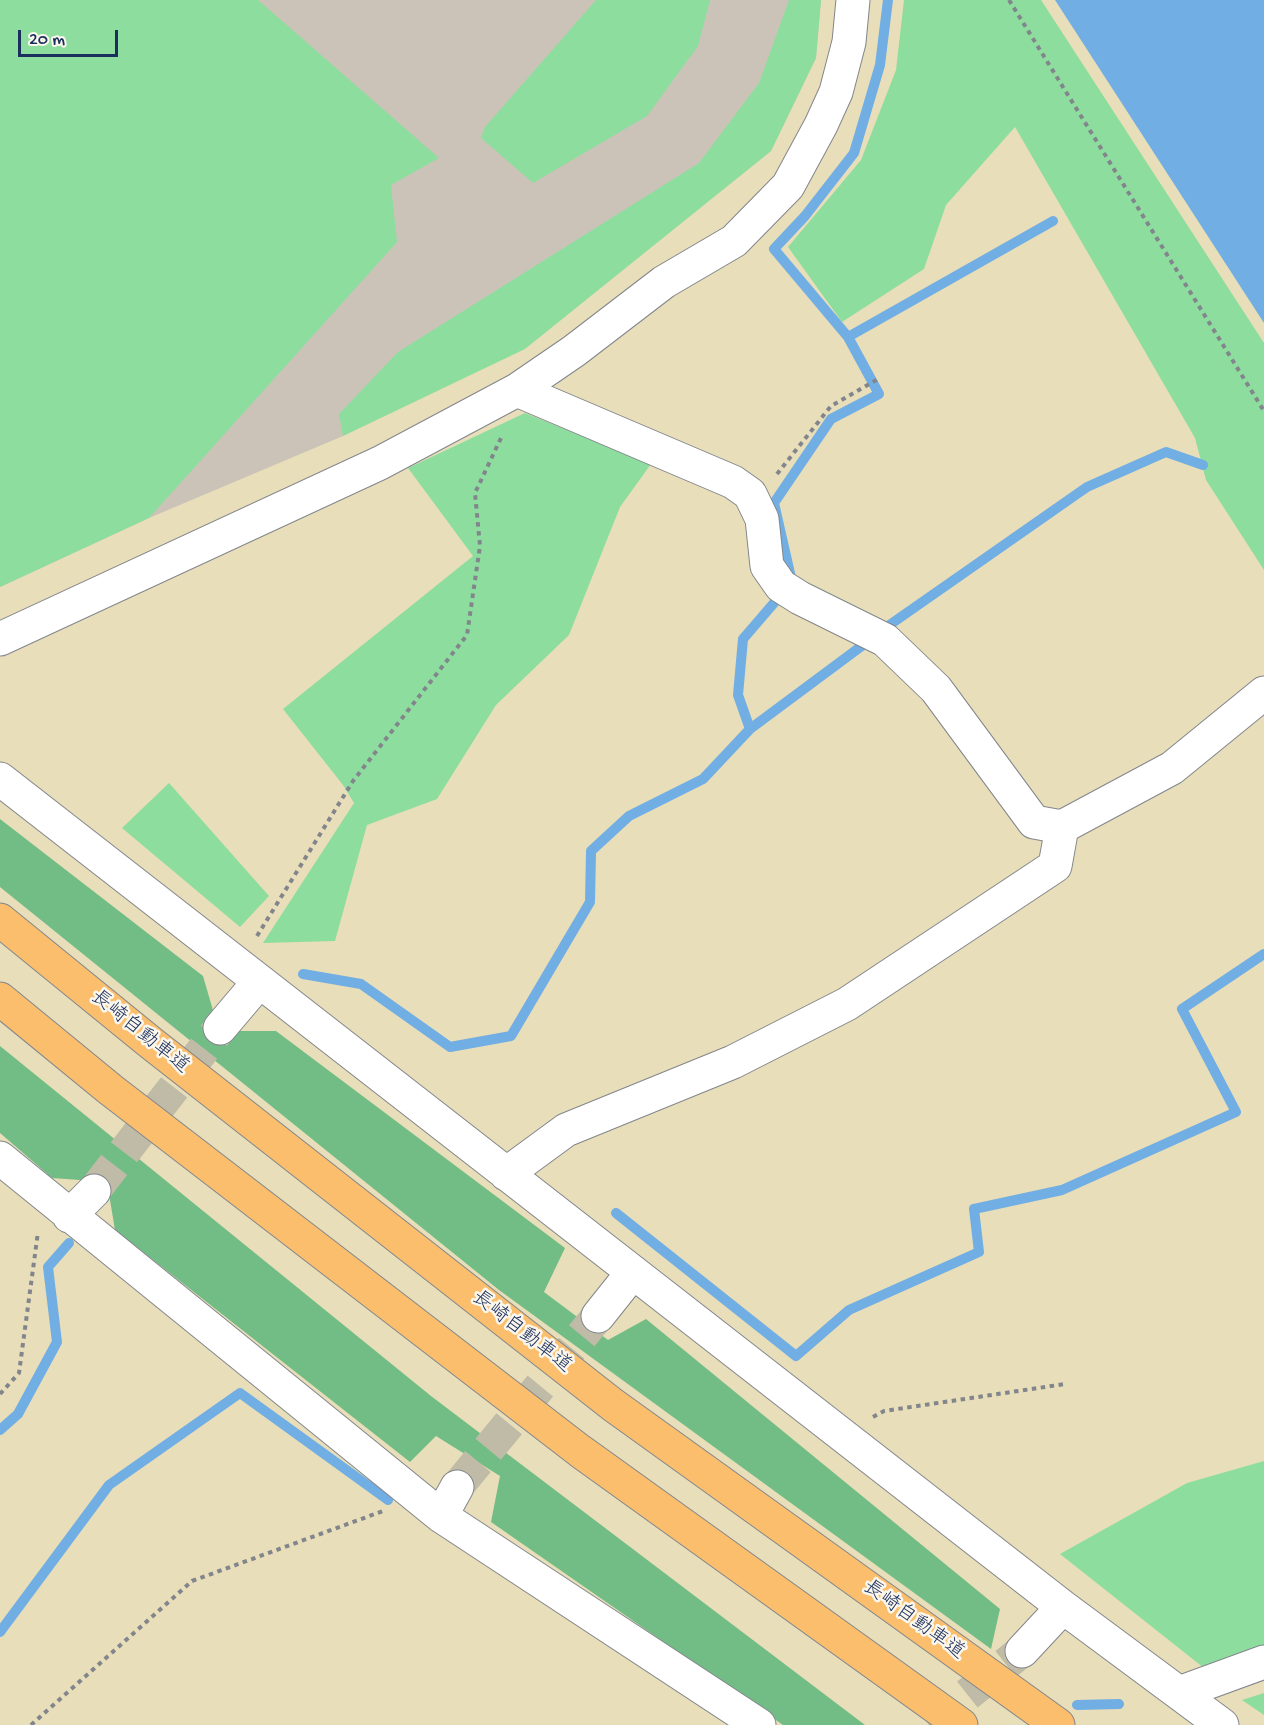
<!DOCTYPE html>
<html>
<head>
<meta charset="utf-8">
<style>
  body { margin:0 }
  #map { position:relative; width:1264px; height:1725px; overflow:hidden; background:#e8deb9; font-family:"Gochi Hand",sans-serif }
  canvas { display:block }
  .scale { position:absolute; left:18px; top:30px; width:100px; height:27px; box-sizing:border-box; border:3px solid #1b2f5e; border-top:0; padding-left:8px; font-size:18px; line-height:21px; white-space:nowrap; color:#1b2f5e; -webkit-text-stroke:4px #fbf7ec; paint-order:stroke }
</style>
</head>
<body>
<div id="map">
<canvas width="1264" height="1725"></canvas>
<div class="scale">20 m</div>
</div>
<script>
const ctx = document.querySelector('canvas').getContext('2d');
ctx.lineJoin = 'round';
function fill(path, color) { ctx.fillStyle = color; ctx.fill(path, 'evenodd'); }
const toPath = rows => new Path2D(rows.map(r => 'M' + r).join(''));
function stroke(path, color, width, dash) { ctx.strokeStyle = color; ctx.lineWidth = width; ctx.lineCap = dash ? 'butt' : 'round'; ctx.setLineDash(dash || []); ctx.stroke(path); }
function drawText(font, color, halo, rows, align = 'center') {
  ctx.font = font + ' "Gochi Hand","Klee One",sans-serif'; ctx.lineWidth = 5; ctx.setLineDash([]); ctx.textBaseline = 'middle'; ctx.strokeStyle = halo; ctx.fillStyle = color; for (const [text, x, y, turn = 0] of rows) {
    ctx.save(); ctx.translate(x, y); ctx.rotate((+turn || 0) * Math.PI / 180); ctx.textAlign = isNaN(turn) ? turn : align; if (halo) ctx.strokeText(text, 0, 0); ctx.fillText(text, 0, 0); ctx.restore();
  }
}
fill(toPath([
  [0,0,821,0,816,58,771,151,525,348,343,436,149,518,0,587]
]), '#cbc3b8');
fill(toPath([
  [0,0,258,0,439,158,391,185,397,242,149,518,0,587],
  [596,0,710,0,698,46,647,116,533,183,481,138,485,127],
  [789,0,821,0,816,58,771,151,525,349,343,436,339,414,398,352,699,163,759,83],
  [904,0,1041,0,1264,343,1264,570,1206,480,1195,438,1015,127,946,205,924,269,842,322,788,247,861,160,896,70],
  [525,413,651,464,620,507,569,635,496,705,437,799,367,825,335,941,263,943,354,803,343,785,283,709,473,556,408,468],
  [169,783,269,896,240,927,122,828],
  [1264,1461,1264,1645,1227,1657,1204,1668,1060,1554,1187,1483],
  [1264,1693,1264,1715,1242,1700]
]), '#8dde9e');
fill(toPath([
  [0,819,203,976,219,1031,276,1031,565,1248,544,1292,608,1340,646,1319,1000,1609,991,1649,499,1290,0,887],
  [0,1046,431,1396,865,1725,783,1725,491,1522,500,1476,436,1436,410,1462,115,1230,107,1182,52,1178,0,1133]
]), '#72bd85');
fill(toPath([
  [1055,0,1264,0,1264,323]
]), '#71aee3');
stroke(toPath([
  [848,337,1053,221],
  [888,626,1087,487,1166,452,1203,465],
  [750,729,738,695,743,639,792,582,774,503,831,419,879,394,848,337,774,249,805,216,854,153,880,65,888,0],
  [303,974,361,984,450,1047,511,1036,590,902,591,851,629,816,703,779,750,729,863,645],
  [616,1213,796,1356,849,1310,979,1252,974,1209,1062,1190,1236,1112,1182,1009,1264,954],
  [0,1430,18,1414,57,1342,48,1267,69,1243],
  [0,1632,109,1485,240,1393,388,1500],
  [1077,1705,1119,1704]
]), '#71aee3', 10);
stroke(toPath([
  [94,1191,220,1028],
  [457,1487,598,1316],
  [929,1725,1022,1651]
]), '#bfbba7', 33, [33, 16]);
const minor = toPath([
  [517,390,733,482,750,494,762,519,767,566,781,586,800,598,885,640,936,689,1034,822,1062,827,1172,768,1264,693],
  [0,639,380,463,517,390,574,351,664,282,734,241,788,186,821,125,836,92,849,42,853,0],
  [0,779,1063,1607,1222,1725],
  [220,1028,259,982],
  [0,1158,441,1516,759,1725],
  [506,1174,566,1130,733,1062,847,1004,1055,866,1062,827],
  [69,1216,94,1191],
  [598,1316,633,1272],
  [441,1516,457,1487],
  [1022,1651,1063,1607],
  [1179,1693,1264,1662]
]);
const highway = toPath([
  [0,920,151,1043,613,1405,1058,1725],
  [0,999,111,1090,580,1451,961,1725]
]);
stroke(minor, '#82868c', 35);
stroke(highway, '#82868c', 35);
stroke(toPath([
  [1009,0,1264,411],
  [777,474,831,406,880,378],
  [257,936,353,781,467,635,480,546,475,493,501,438],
  [0,1394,19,1373,38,1232],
  [873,1417,884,1411,1065,1384],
  [31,1725,192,1581,383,1511]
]), '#82868c', 4, [4.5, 4.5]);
stroke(minor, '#fff', 33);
stroke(highway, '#fabe6d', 33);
drawText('20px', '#1b2f5e', '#fbf7ec', [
  ["長崎自動車道",139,1033,39],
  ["長崎自動車道",521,1333,38],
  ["長崎自動車道",913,1621,36]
]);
</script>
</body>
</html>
